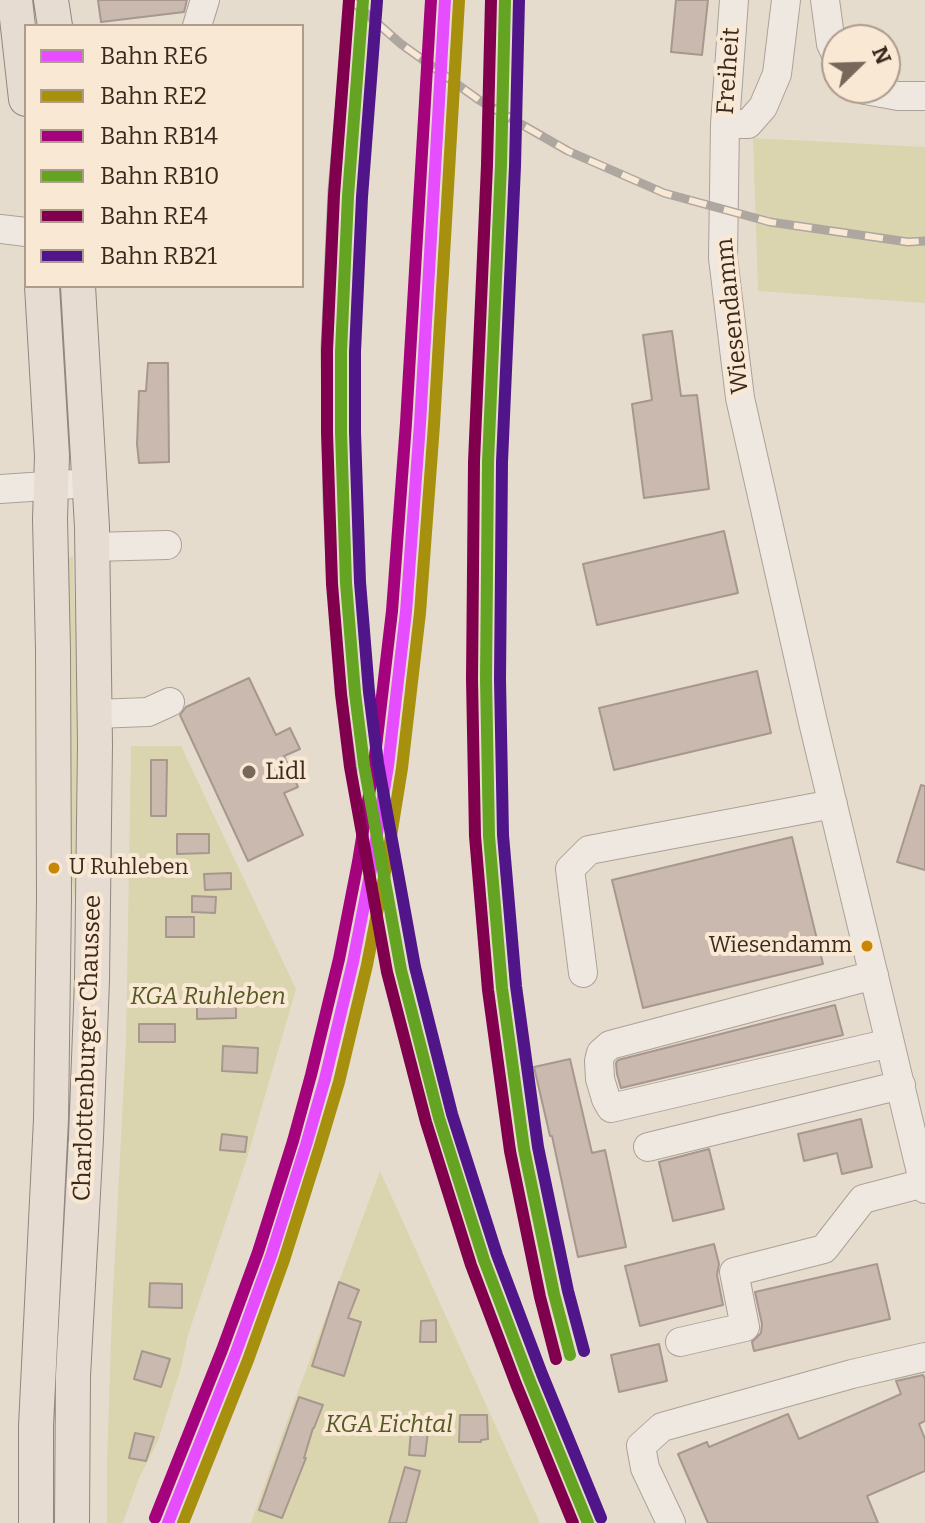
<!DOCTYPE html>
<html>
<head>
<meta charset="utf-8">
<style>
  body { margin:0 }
  #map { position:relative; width:925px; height:1523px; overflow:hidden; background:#e6dcce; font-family:Bitter,serif }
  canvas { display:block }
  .legend { position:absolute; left:24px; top:24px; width:280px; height:264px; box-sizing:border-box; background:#f8e8d4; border:2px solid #ad9b8b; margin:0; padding:10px 14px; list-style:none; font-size:24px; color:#3c281d }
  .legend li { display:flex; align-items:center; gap:16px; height:40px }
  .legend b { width:40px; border:2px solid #ad9b8b }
  .north { position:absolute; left:821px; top:24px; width:80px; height:80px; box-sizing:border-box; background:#f8e8d4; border:2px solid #ad9b8b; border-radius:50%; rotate:67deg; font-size:22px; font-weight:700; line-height:32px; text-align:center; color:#3c281d }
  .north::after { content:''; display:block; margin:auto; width:28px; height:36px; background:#78675b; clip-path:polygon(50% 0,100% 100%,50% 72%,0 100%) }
</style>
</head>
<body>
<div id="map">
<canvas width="925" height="1523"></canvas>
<ul class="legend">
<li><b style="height:10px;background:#e64dff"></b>Bahn RE6</li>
<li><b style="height:10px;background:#a7900d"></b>Bahn RE2</li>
<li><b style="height:10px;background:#a5027d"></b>Bahn RB14</li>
<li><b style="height:10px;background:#64a422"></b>Bahn RB10</li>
<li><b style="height:10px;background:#80004d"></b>Bahn RE4</li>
<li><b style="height:10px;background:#501689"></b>Bahn RB21</li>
</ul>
<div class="north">N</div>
</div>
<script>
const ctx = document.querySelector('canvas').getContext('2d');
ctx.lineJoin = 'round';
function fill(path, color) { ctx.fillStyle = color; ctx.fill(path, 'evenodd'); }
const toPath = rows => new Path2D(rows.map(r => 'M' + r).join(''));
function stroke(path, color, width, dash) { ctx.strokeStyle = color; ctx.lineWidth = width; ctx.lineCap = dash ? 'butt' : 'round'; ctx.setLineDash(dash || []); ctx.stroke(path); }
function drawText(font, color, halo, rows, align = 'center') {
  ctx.font = font + ' Bitter,serif'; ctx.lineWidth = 8; ctx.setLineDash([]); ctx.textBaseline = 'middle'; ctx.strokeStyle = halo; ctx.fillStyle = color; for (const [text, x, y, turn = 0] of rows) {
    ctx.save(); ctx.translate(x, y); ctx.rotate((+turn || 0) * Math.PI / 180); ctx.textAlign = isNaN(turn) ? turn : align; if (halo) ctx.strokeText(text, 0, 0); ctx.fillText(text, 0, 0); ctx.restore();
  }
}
fill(toPath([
  [753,138,925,147,925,303,758,291],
  [66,557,73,557,75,616,84,669,76,908,70,865],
  [131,746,181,746,296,989,247,1158,188,1335,181,1368,158,1441,139,1478,123,1523,107,1523,107,1461,112,1311,126,1041],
  [380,1171,528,1497,540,1523,251,1523,287,1421]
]), '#dad5af');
const building = toPath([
  [98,0,187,0,184,12,101,22,98,0],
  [676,0,708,0,702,55,671,52,676,0],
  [672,331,681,396,697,395,709,489,644,498,632,404,652,400,643,335,672,331],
  [148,363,168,363,169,462,139,463,137,444,139,391,146,391,148,363],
  [724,531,738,593,597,625,583,564,724,531],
  [757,671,771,733,614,770,599,708,757,671],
  [249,678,276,735,290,728,300,749,284,756,298,787,284,793,303,835,248,861,180,715,186,707,249,678],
  [151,760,167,760,166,816,151,816,151,760],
  [921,785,925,786,925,870,897,862,921,785],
  [177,834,209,834,209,853,177,854,177,834],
  [792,837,823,964,643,1008,612,880,792,837],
  [231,873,231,889,205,890,204,874,231,873],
  [192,896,216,897,215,913,192,912,192,896],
  [166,917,194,917,194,937,166,937,166,917],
  [236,1002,236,1018,197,1019,197,1003,236,1002],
  [835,1005,843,1035,621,1088,617,1074,616,1063,618,1060,835,1005],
  [139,1024,175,1024,175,1042,139,1042,139,1024],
  [223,1046,258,1048,257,1073,222,1071,223,1046],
  [570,1059,592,1153,605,1150,626,1247,578,1257,552,1136,550,1136,534,1067,570,1059],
  [861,1119,872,1167,842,1174,837,1153,804,1161,798,1134,861,1119],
  [222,1134,247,1137,245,1152,220,1150,222,1134],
  [709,1149,724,1209,673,1221,659,1162,709,1149],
  [714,1244,719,1264,717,1275,723,1305,640,1326,625,1266,714,1244],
  [877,1264,890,1319,754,1351,752,1342,761,1333,762,1324,755,1292,877,1264],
  [339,1282,359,1290,348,1318,361,1322,344,1376,312,1366,339,1282],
  [150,1283,182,1284,182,1308,149,1307,150,1283],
  [436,1320,436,1342,420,1342,421,1321,436,1320],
  [659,1344,667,1381,619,1392,611,1355,659,1344],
  [142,1351,170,1359,161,1387,134,1379,142,1351],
  [923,1375,925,1379,925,1421,919,1424,925,1439,925,1471,867,1496,878,1523,708,1523,678,1454,707,1442,709,1447,788,1414,799,1439,901,1394,896,1381,923,1375],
  [299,1397,323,1405,314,1428,313,1428,304,1458,306,1458,282,1518,259,1510,299,1397],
  [460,1415,487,1415,488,1439,481,1440,481,1442,459,1442,460,1415],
  [411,1430,428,1431,425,1456,409,1455,411,1430],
  [135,1433,154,1437,146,1461,129,1458,135,1433],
  [405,1467,420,1471,406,1523,389,1523,405,1467]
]);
fill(building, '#cab9ae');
stroke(building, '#a7978d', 2);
const minor = toPath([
  [734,0,725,124,723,258,740,398,813,722,925,1189],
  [825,0,831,44,837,57],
  [197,26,205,0],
  [862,88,865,90,898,96,925,96],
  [725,124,748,124,763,107,777,74,786,0],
  [0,229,26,232],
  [0,489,90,483],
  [92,547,167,545],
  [95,714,148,712,170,702],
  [583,973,570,869,589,850,833,804],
  [874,975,610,1045,601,1053,599,1061,600,1079,606,1099,611,1108,890,1043],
  [648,1147,901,1085],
  [680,1342,745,1327,734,1272,824,1249,863,1199,924,1183],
  [671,1523,645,1468,641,1446,662,1427,852,1374,925,1357]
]);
const major = toPath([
  [15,0,26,99],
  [51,0,55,26],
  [36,1523,36,1426,51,1119,54,897,53,650,50,519,52,456,42,286],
  [72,1523,73,1376,86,1138,92,980,95,745,92,527,78,286]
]);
stroke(minor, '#aca196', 30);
stroke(major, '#91877e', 36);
stroke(minor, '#eee8e0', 28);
stroke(major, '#e6dcd1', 34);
const rail = toPath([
  [349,0,332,191,325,348,327,500,331,583,342,694,353,771],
  [351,0,401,44,479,100,568,151,664,193,770,222,908,242,925,241],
  [389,977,416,1083,437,1159,471,1263,516,1384,573,1523]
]);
stroke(rail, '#aea7a0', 9);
stroke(rail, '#f8e8d4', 6, [18]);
stroke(toPath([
  [168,1523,235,1355,271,1256,306,1145,325,1079,353,962,372,864,388,766,406,612,420,424,445,0]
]), '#e64dff', 12);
stroke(toPath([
  [183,1523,248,1360,284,1260,319,1149,339,1082,367,965,386,867,402,768,420,613,434,425,459,1]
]), '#a7900d', 12);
stroke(toPath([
  [155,1518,222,1350,258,1252,293,1141,311,1075,339,959,358,862,374,764,392,611,406,423,431,0]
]), '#a5027d', 12);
stroke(toPath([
  [363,0,348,196,341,352,341,432,346,583,355,693,364,765,401,970,439,1118,484,1260,529,1379,588,1523],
  [505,0,501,165,488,462,486,679,489,836,502,988,524,1149,554,1294,570,1355]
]), '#64a422', 12);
stroke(toPath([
  [349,0,334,195,327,351,327,432,332,584,341,694,350,767,387,972,426,1122,471,1265,516,1384,573,1523],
  [491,0,487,165,474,462,472,679,475,836,488,990,510,1151,540,1297,556,1359]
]), '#80004d', 12);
stroke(toPath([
  [519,0,515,166,502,462,500,679,503,835,516,986,538,1147,568,1291,584,1351],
  [377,1,362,197,355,352,355,432,360,582,369,692,378,763,415,967,452,1114,497,1255,542,1374,601,1518]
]), '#501689', 12);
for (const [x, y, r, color] of [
  [249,772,8,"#78675b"],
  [54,868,7,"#c88607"],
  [867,946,7,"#c88607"]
]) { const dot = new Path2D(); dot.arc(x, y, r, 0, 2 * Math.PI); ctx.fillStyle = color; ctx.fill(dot); stroke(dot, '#f8e8d4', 3); }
drawText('22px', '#3c281d', '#f8e8d4', [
  ["U Ruhleben",69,868],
  ["Wiesendamm",852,946,"right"]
], 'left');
drawText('24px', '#3c281d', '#f8e8d4', [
  ["Freiheit",729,71,-86],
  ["Wiesendamm",733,316,-96],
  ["Charlottenburger Chaussee",88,1048,-88]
]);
drawText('24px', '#3c281d', '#f8e8d4', [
  ["Lidl",265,772]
], 'left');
drawText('italic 24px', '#555a22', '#f8e8d4', [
  ["KGA Ruhleben",208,997],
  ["KGA Eichtal",389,1425]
]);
</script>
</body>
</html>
